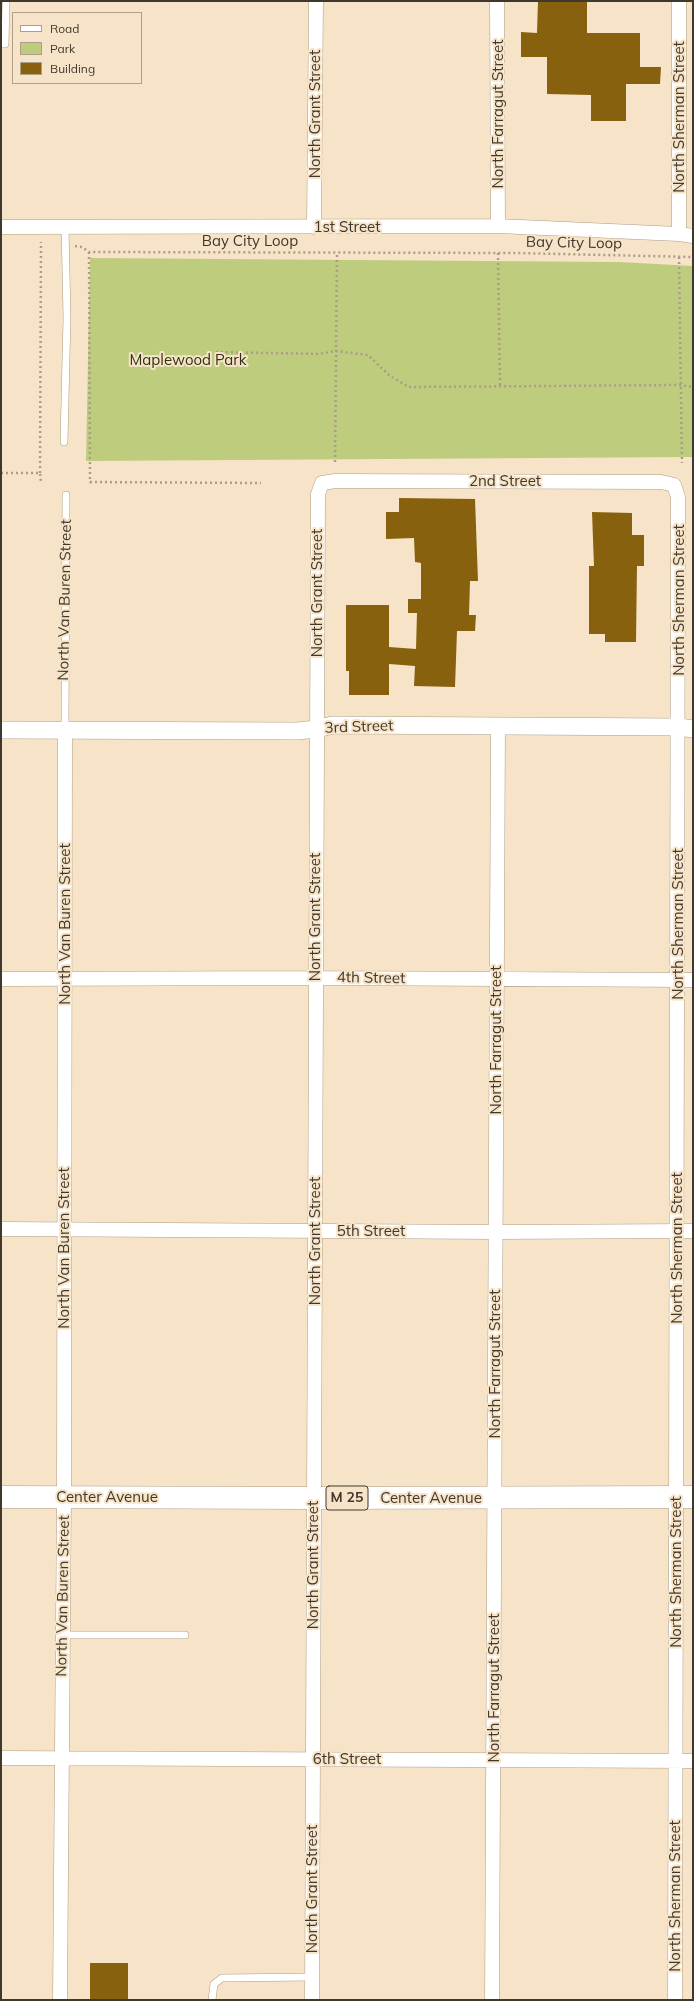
<!DOCTYPE html>
<html>
<head>
<meta charset="utf-8">
<style>
  body { margin:0 }
  #map { position:relative; width:694px; height:2001px; overflow:hidden; background:#f7e4c8; font-family:Mulish,sans-serif }
  canvas { display:block }
  .frame { position:absolute; inset:0; border:2px solid #40382d; pointer-events:none }
  .legend { position:absolute; left:12px; top:12px; width:130px; height:72px; box-sizing:border-box; background:#f7e4c8; border:1px solid #ae9f8a; margin:0; padding:5px 7px; list-style:none; font-size:12px; color:#40382d }
  .legend li { display:flex; align-items:center; gap:8px; height:20px }
  .legend b { width:20px; border:1px solid #ae9f8a }
</style>
</head>
<body>
<div id="map">
<canvas width="694" height="2001"></canvas>
<div class="frame"></div>
<ul class="legend">
<li><b style="height:5px;background:#fff"></b>Road</li>
<li><b style="height:11px;background:#becc7e"></b>Park</li>
<li><b style="height:11px;background:#88610f"></b>Building</li>
</ul>
</div>
<script>
const ctx = document.querySelector('canvas').getContext('2d');
ctx.lineJoin = 'round';
function fill(path, color) { ctx.fillStyle = color; ctx.fill(path, 'evenodd'); }
const toPath = rows => new Path2D(rows.map(r => 'M' + r).join(''));
function stroke(path, color, width, dash) { ctx.strokeStyle = color; ctx.lineWidth = width; ctx.lineCap = dash ? 'butt' : 'round'; ctx.setLineDash(dash || []); ctx.stroke(path); }
function drawText(font, color, halo, rows, align = 'center') {
  ctx.font = font + ' Mulish,sans-serif'; ctx.lineWidth = 4; ctx.setLineDash([]); ctx.textBaseline = 'middle'; ctx.strokeStyle = halo; ctx.fillStyle = color; for (const [text, x, y, turn = 0] of rows) {
    ctx.save(); ctx.translate(x, y); ctx.rotate((+turn || 0) * Math.PI / 180); ctx.textAlign = isNaN(turn) ? turn : align; if (halo) ctx.strokeText(text, 0, 0); ctx.fillText(text, 0, 0); ctx.restore();
  }
}
fill(toPath([
  [90,258,619,262,693,266,693,457,86,461]
]), '#becc7e');
fill(toPath([
  [538,1,587,1,587,33,640,33,640,67,661,67,660,84,626,84,626,121,591,121,591,95,547,94,547,57,521,57,521,32,537,33],
  [399,498,475,499,478,581,470,581,469,615,476,615,475,631,457,631,455,687,414,686,415,666,389,664,389,695,349,695,349,671,346,671,346,605,389,605,389,647,416,649,417,613,408,613,408,599,421,599,421,563,415,562,414,538,386,539,386,512,399,512],
  [592,512,632,513,632,535,644,535,644,566,637,566,636,642,605,642,605,634,589,634,589,566,594,566],
  [90,1963,128,1963,128,2000,90,2000]
]), '#88610f');
const service = toPath([
  [1,44,5,44,6,1],
  [64,442,67,317,65,227],
  [65,730,66,495],
  [62,1635,185,1635],
  [212,2000,214,1984,222,1978,312,1977]
]);
const minor = toPath([
  [497,1,498,226],
  [679,1,679,234],
  [1,227,498,226,679,234,693,236],
  [314,227,316,1],
  [1,979,315,978,693,980],
  [1,1229,496,1232,693,1231],
  [1,1758,693,1761],
  [60,2000,64,1497,65,730],
  [312,2000,318,494,322,483,335,481,661,482,674,485,678,497,675,2000],
  [492,2000,498,727]
]);
const tertiary = toPath([
  [1,730,297,731,317,729,332,725,679,727,693,729]
]);
const trunk = toPath([
  [1,1497,313,1498,693,1497]
]);
stroke(service, '#ae9c82', 8);
stroke(minor, '#ae9c82', 15);
stroke(tertiary, '#ae9c82', 18);
stroke(trunk, '#ae9c82', 23);
stroke(toPath([
  [75,246,82,247,89,252,516,253,693,257],
  [89,252,90,482,261,483],
  [498,253,500,386],
  [679,257,682,463],
  [216,352,318,354,336,351,368,355,390,376,409,387,680,385,693,387],
  [335,462,337,253],
  [1,473,40,473,41,482],
  [40,473,41,242]
]), '#ab9d88', 2.5, [2, 3]);
stroke(service, '#fff', 7);
stroke(minor, '#fff', 14);
stroke(tertiary, '#fff', 17);
stroke(trunk, '#fff', 22);
for (const [x, y, w] of [
  [347,1498,42]
]) { const box = new Path2D(); box.roundRect(x - w / 2, y - 12, w, 24, 3); ctx.fillStyle = '#f7e4c8'; ctx.fill(box); stroke(box, '#40382d', 1); }
drawText('bold 14px', '#40382d', null, [
  ["M 25",347,1498]
]);
drawText('15px', '#40382d', '#f7e4c8', [
  ["North Grant Street",315,114,-90],
  ["North Farragut Street",498,114,-90],
  ["North Sherman Street",679,117,-90],
  ["1st Street",347,227],
  ["Bay City Loop",250,241],
  ["Bay City Loop",574,243,1],
  ["2nd Street",505,481],
  ["North Grant Street",317,593,-90],
  ["North Van Buren Street",65,600,-89],
  ["North Sherman Street",679,600,-90],
  ["3rd Street",359,727,-2],
  ["North Grant Street",315,917,-90],
  ["North Van Buren Street",65,924,-90],
  ["North Sherman Street",678,924,-90],
  ["4th Street",371,978,1],
  ["North Farragut Street",496,1040,-90],
  ["5th Street",371,1231],
  ["North Grant Street",315,1241,-90],
  ["North Van Buren Street",64,1248,-90],
  ["North Sherman Street",677,1248,-90],
  ["North Farragut Street",495,1364,-90],
  ["Center Avenue",107,1497],
  ["Center Avenue",431,1498],
  ["North Grant Street",313,1565,-90],
  ["North Sherman Street",676,1572,-90],
  ["North Van Buren Street",63,1596,-89],
  ["North Farragut Street",494,1688,-90],
  ["6th Street",347,1759],
  ["North Grant Street",312,1889,-90],
  ["North Sherman Street",675,1896,-90]
]);
drawText('15px', '#2f3412', '#f7e4c8', [
  ["Maplewood Park",188,360]
]);
</script>
</body>
</html>
